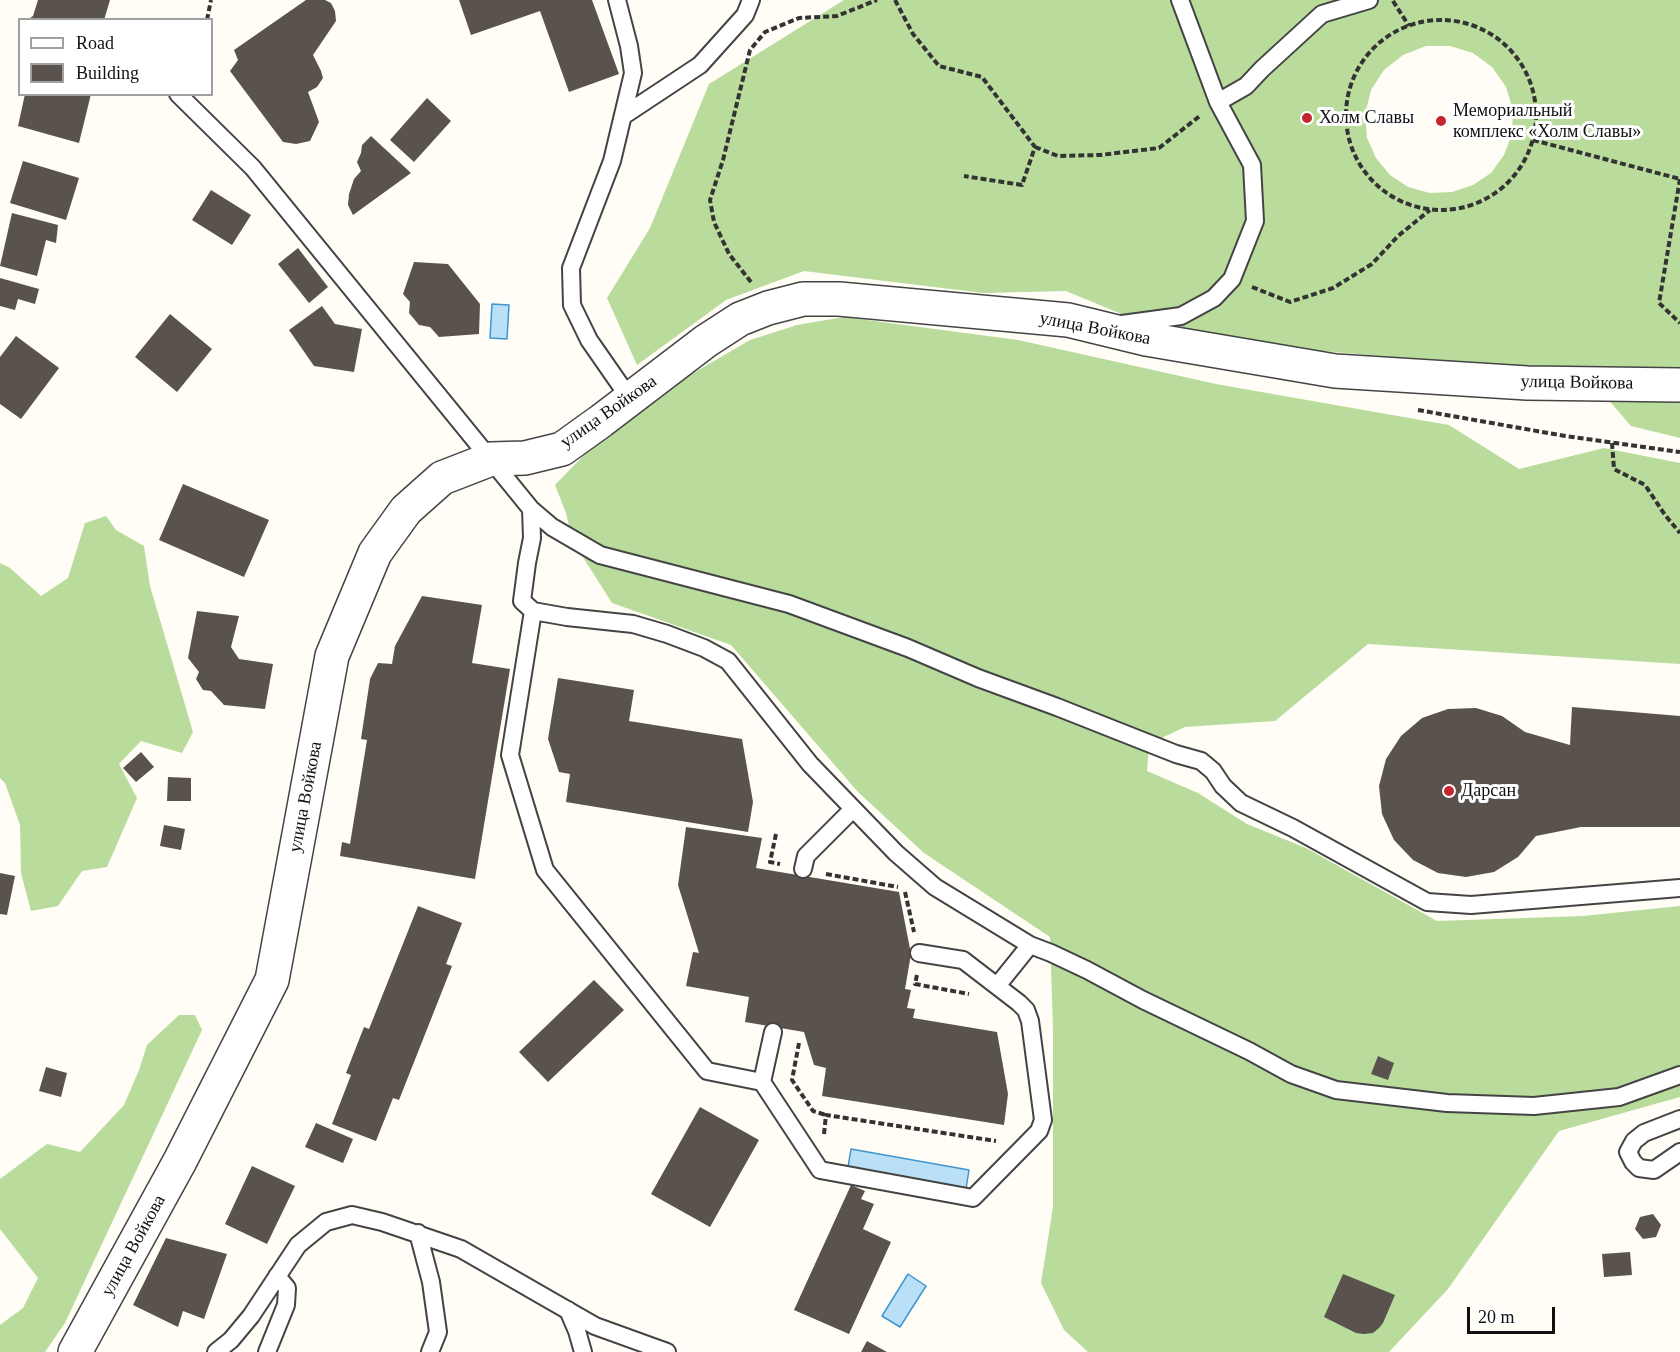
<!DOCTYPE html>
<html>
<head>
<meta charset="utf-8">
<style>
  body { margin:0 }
  #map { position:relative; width:1680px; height:1352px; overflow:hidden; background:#fffdf5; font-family:Georgia,serif }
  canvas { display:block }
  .legend { position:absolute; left:18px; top:18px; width:195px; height:78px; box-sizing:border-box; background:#fff; border:2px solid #a0a0a0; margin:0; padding:8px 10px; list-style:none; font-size:18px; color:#111 }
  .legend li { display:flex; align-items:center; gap:12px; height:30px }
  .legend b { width:30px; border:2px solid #a0a0a0 }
  .scale { position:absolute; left:1467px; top:1307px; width:88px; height:27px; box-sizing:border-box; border:3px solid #111; border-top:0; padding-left:8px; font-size:18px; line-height:21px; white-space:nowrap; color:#111; -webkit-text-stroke:4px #fff; paint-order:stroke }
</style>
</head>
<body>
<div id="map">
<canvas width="1680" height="1352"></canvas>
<ul class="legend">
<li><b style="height:8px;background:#fff"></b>Road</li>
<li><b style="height:16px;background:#5a524d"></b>Building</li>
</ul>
<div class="scale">20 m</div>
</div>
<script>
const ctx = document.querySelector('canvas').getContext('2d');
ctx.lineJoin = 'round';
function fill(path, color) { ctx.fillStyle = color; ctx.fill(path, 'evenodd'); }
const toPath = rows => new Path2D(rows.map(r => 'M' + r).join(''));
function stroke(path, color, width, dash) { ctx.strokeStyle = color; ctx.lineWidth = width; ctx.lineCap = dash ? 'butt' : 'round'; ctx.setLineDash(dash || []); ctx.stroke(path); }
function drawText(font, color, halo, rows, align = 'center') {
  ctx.font = font + ' Georgia,serif'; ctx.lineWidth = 6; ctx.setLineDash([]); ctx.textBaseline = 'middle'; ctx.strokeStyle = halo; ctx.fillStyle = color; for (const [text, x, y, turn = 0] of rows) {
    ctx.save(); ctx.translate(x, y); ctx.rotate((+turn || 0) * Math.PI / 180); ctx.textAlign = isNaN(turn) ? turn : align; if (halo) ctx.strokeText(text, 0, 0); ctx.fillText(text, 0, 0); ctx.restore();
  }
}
fill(toPath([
  [844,0,1680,0,1680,438,1631,426,1586,374,1299,349,1136,320,1066,291,983,293,804,271,726,300,637,365,607,298,650,228,709,84],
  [1426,46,1450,46,1473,53,1492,67,1506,87,1513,110,1512,134,1504,155,1491,173,1473,185,1452,192,1430,193,1408,187,1390,175,1376,158,1367,138,1365,114,1371,90,1384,70,1403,55],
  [844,317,1018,340,1216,384,1449,425,1519,469,1604,448,1680,463,1680,664,1368,644,1275,721,1185,727,1149,744,1147,771,1198,793,1247,824,1306,848,1437,921,1583,916,1680,906,1680,1097,1559,1131,1448,1289,1389,1352,1088,1352,1064,1330,1041,1283,1053,1207,1053,1029,1050,937,924,853,858,792,731,645,612,603,572,540,566,513,555,485,585,454,656,395,750,340,797,325],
  [106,516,116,530,144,546,150,586,193,732,182,753,141,741,119,764,137,798,107,867,82,871,58,906,31,911,21,873,20,825,5,783,0,778,0,563,10,568,41,596,68,578,85,523],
  [179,1015,195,1015,202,1030,65,1323,45,1352,0,1352,0,1325,23,1308,38,1278,0,1229,0,1179,47,1144,80,1152,124,1105,139,1070,147,1045]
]), '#b9dc9c');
const water = toPath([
  [492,304,509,305,507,339,490,338,492,304],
  [851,1149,969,1170,966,1189,848,1167,851,1149],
  [908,1274,926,1286,900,1327,882,1316,908,1274]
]);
fill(water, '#b9e0f7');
stroke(water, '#3f96cf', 1.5);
fill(toPath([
  [38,0,110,0,104,20,27,20,33,16],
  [306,0,325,0,331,3,335,11,336,21,313,55,321,71,323,78,317,87,308,92,319,122,310,141,296,144,283,142,230,71,238,60,234,50],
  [459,0,592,0,619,74,569,92,540,11,471,35],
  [25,94,91,94,79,143,18,126],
  [427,98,451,121,414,162,390,140],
  [371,136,411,173,353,215,348,205,349,194,354,179,361,171,357,162,361,153,362,145],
  [23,161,79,178,66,220,10,203],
  [211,190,251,215,232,245,192,220],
  [12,213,58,225,56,243,46,240,37,276,0,266],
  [298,248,328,287,309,303,278,264],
  [414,262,448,264,480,304,479,334,439,337,430,327,419,325,409,313,410,302,403,294],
  [0,278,39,289,35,304,18,299,15,310,0,306],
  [322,306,335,324,362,329,354,372,314,366,289,330],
  [170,314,212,349,177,392,135,357],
  [16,336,59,368,21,419,0,404,0,357],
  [183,484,269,520,244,577,159,540],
  [422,596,482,605,472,663,510,669,475,879,340,856,342,842,350,844,367,740,361,739,370,679,378,663,392,664,395,646],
  [197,611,239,616,231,647,239,659,273,664,265,709,224,705,211,691,203,690,196,679,199,672,188,658],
  [558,678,634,690,629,721,742,739,753,802,748,832,566,802,570,774,559,772,548,739],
  [1572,707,1680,716,1680,827,1581,827,1536,836,1518,857,1494,872,1466,877,1438,873,1413,860,1394,840,1382,814,1379,786,1386,759,1401,736,1422,718,1448,709,1476,708,1502,716,1525,732,1570,745],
  [141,752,154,767,136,782,123,768],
  [168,777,191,778,191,801,167,801],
  [164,825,185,829,181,850,160,846],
  [686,827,762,838,756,868,899,892,911,954,905,989,911,990,907,1008,915,1009,913,1018,997,1032,1008,1094,1004,1125,822,1096,826,1068,814,1065,804,1032,745,1022,749,997,686,986,693,952,699,953,678,885],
  [0,873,15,876,7,915,0,914],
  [418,906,462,923,446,964,452,966,399,1100,393,1098,376,1141,332,1124,351,1075,346,1073,364,1027,369,1029],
  [594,980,624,1010,548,1082,519,1052],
  [1378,1056,1394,1063,1388,1080,1371,1074],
  [46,1067,67,1073,61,1097,39,1091],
  [700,1107,759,1140,710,1227,651,1194],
  [316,1123,353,1139,343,1163,305,1147],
  [252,1166,295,1186,267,1244,225,1224],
  [851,1185,865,1191,861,1199,874,1204,863,1229,891,1242,849,1334,794,1310],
  [1653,1214,1661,1225,1656,1237,1643,1239,1635,1229,1640,1217],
  [166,1238,227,1254,204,1319,183,1311,178,1327,133,1305],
  [1630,1252,1632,1275,1604,1277,1602,1254],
  [1343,1274,1395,1295,1383,1323,1379,1328,1373,1333,1364,1334,1356,1333,1324,1317],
  [867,1341,887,1352,861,1352]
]), '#5a524d');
const service = toPath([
  [617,0,629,46,633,73,612,161,571,268,572,305,589,340,630,399],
  [178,94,253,168,531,509,552,527,600,555,789,604,908,648,978,678,1057,707,1176,754,1201,761,1213,771,1223,786,1241,803,1293,828,1427,902,1471,905,1680,888],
  [1218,102,1246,86,1262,69,1322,14,1369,0],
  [623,116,700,65,745,15,751,0],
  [1122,324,1181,316,1214,298,1232,279,1255,221,1252,165,1218,102,1180,0],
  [531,509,532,538,527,563,522,601,533,611,567,617,633,624,667,634,704,648,728,661,810,764,896,853,935,887,1030,945,1051,953,1087,970,1143,1000,1249,1051,1291,1074,1336,1090,1447,1103,1534,1106,1619,1097,1680,1075],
  [533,611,510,755,545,870,707,1071,762,1082,820,1170,973,1198,1039,1131,1043,1120,1030,1021,1026,1010,1019,1003,963,960,919,953],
  [803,869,806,856,853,809],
  [997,986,1030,945],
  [762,1082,773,1032],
  [1680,1119,1644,1133,1634,1141,1628,1152,1633,1162,1639,1168,1654,1170,1680,1152],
  [418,1233,431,1282,438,1332,430,1352],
  [568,1310,577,1331,583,1352],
  [216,1352,231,1340,251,1316,298,1245,326,1222,352,1215,382,1222,461,1249,595,1326,667,1352],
  [267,1352,286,1305,287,1288,277,1276]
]);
const tertiary = toPath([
  [75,1352,180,1161,272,980,332,656,375,553,406,510,442,478,491,459,525,458,562,449,601,421,706,341,740,319,768,308,803,299,839,299,1068,320,1146,339,1335,371,1527,383,1680,385]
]);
stroke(service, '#444', 20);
stroke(tertiary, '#444', 36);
stroke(toPath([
  [895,0,913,34,939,66,982,77,1035,147,1022,185,964,176],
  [1393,1,1409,26],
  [207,20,211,0],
  '1346 115a95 95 0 1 1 190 0a95 95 0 1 1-190 0Z',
  [1533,140,1680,179],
  [1035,147,1058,156,1100,155,1159,148,1201,115],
  [1680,179,1659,303,1680,323],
  [751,282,729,254,714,222,710,200,723,160,750,50,765,32,799,18,837,16,877,0],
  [1252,287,1290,302,1333,288,1372,264,1398,236,1430,210],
  [1418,410,1565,436,1680,452],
  [1612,443,1614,469,1645,485,1665,515,1680,533],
  [776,834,770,862,780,864],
  [826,874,898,887],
  [905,892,914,932],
  [917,975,915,984,969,994],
  [799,1043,792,1080,813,1111,826,1115],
  [824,1134,826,1115,996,1141]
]), '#333', 4, [6, 3]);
stroke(service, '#fff', 16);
stroke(tertiary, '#fff', 33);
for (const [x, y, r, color] of [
  [1307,118,6,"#c4262e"],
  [1441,121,6,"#c4262e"],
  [1449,791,6,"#c4262e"]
]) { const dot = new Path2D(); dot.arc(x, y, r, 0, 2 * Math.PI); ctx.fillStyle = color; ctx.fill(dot); stroke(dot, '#fff', 2); }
drawText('18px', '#111', '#fff', [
  ["Мемориальный",1453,111],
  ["комплекс «Холм Славы»",1453,132],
  ["Холм Славы",1319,118],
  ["Дарсан",1461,791]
], 'left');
drawText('18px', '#111', '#fff', [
  ["улица Войкова",1095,329,11],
  ["улица Войкова",1577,383,1],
  ["улица Войкова",609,412,-35],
  ["улица Войкова",306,797,-79],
  ["улица Войкова",134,1246,-61]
]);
</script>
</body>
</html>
